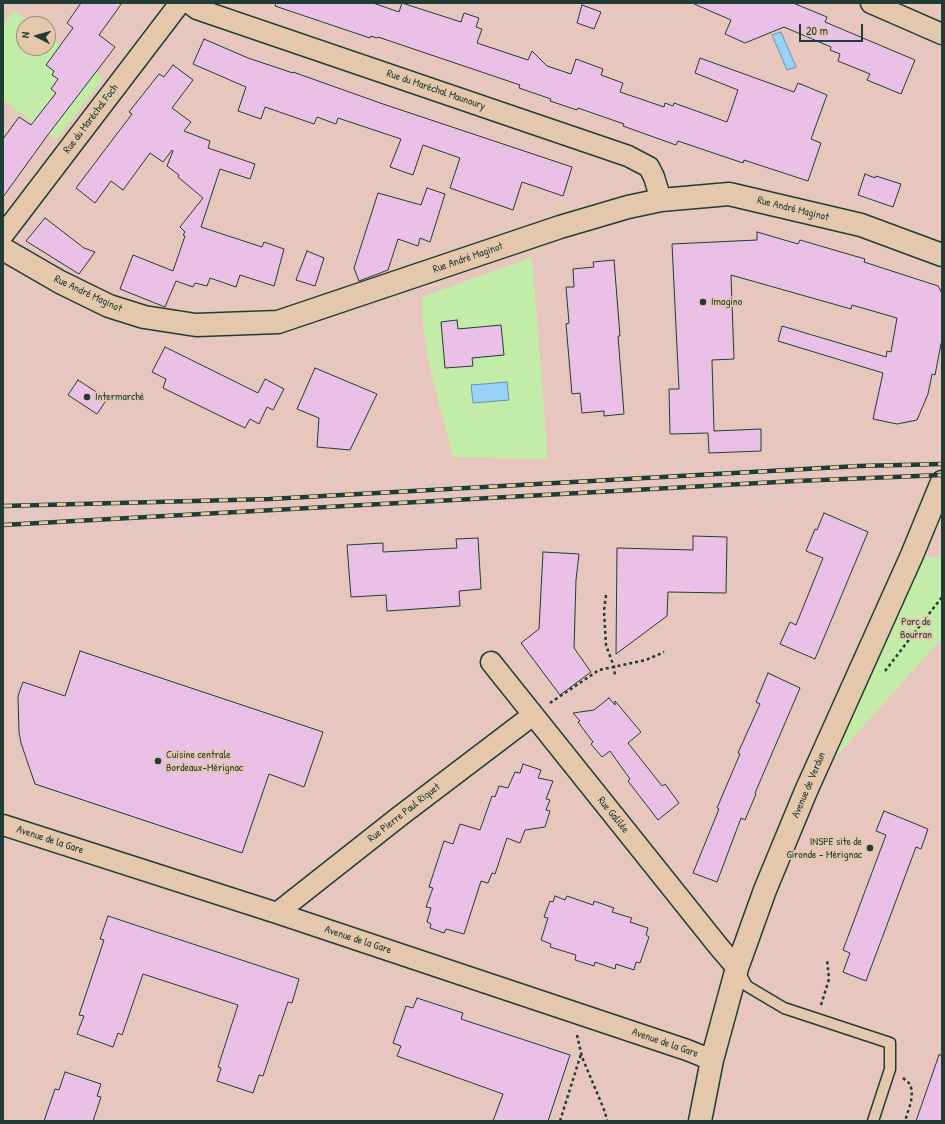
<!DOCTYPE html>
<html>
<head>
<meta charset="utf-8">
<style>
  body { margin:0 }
  #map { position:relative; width:945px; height:1124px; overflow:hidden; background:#e7c6be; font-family:"Patrick Hand",sans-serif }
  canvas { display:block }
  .frame { position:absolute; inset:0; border:4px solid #1f3d34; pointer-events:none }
  .north { position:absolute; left:16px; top:16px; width:40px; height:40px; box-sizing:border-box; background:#e5c8ac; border:1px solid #96907c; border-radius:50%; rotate:276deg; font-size:11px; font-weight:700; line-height:16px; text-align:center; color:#1f3d34 }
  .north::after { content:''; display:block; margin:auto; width:14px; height:18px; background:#1f3d34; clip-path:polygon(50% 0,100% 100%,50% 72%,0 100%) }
  .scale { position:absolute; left:799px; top:24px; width:64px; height:18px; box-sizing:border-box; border:2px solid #1f3d34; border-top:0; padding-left:5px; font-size:12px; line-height:14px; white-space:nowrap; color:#1f3d34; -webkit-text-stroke:3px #e5c8ac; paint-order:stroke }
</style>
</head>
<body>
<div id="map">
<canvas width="945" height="1124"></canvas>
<div class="frame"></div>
<div class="north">N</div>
<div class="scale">20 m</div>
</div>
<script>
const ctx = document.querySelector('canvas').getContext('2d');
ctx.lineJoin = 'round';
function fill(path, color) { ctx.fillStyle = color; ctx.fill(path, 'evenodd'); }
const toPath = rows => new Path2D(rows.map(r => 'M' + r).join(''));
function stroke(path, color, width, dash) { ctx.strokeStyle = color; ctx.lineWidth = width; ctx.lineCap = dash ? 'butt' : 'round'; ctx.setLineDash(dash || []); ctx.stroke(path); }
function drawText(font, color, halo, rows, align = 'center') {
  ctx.font = font + ' "Patrick Hand",sans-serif'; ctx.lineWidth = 3.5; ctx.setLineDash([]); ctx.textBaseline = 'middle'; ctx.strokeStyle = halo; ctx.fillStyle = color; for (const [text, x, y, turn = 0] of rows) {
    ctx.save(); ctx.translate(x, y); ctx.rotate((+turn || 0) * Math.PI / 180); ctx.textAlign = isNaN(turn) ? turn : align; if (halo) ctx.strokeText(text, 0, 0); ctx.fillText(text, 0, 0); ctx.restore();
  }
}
fill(toPath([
  [14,10,33,24,24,24,24,48,48,48,48,36,103,78,56,140,3,100,3,25],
  [532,257,548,459,453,457,427,356,423,324,422,297],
  [918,557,942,557,942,638,836,757,875,655]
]), '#c3eca8');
const water = toPath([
  [781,32,796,67,787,70,772,35,781,32],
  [507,382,509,400,473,403,471,385,507,382]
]);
fill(water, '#99d2f8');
stroke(water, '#6896aa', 1);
const building = toPath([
  [81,3,122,3,99,35,115,47,47,136,3,197,3,139,19,117,31,125,56,93,51,89,58,79,52,75,54,71,46,65,73,28,67,23,81,3],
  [276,3,373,3,399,12,402,3,461,22,464,13,479,18,476,27,482,29,477,43,528,60,532,51,547,66,571,74,576,59,603,69,601,75,623,83,620,92,664,107,665,103,673,106,674,103,727,122,738,90,695,73,700,58,794,92,798,83,827,95,811,139,821,143,808,181,744,160,743,163,678,141,676,145,623,126,624,124,578,108,577,110,550,101,551,99,519,88,520,85,378,37,377,38,371,36,370,38,275,6,276,3],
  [692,3,793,3,827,17,825,22,915,60,901,94,867,80,870,74,838,61,840,54,830,50,831,47,784,27,745,43,725,34,731,20,692,3],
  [582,5,601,12,594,29,577,23,582,5],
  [204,39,248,58,293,73,293,72,383,104,572,167,563,196,522,182,513,210,450,188,460,158,423,145,413,175,390,167,401,139,338,118,336,124,317,117,314,124,265,107,261,119,238,111,246,87,193,64,204,39],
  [173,65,193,80,172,108,191,122,184,131,210,141,208,148,255,164,250,179,220,169,201,227,262,247,264,242,284,249,274,286,240,275,236,287,210,278,207,286,195,283,193,287,176,281,165,307,120,289,133,255,173,271,185,236,183,235,185,232,180,227,203,198,178,177,179,175,167,166,173,151,172,150,163,162,150,153,123,190,111,181,95,203,76,188,132,114,129,112,159,74,164,77,173,65],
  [865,174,875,178,876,176,901,184,893,207,858,195,865,174],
  [427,188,445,194,430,242,420,238,418,246,398,239,388,270,359,281,354,268,378,193,421,205,427,188],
  [45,218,84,248,95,252,79,274,26,241,45,218],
  [757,232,798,244,800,240,865,259,864,262,938,286,942,293,942,339,935,375,932,374,928,394,917,420,897,424,873,419,883,373,778,341,782,326,886,357,887,351,891,352,897,318,852,305,851,309,731,275,734,359,712,360,714,431,761,429,761,451,709,453,708,433,670,434,669,389,679,389,672,244,757,240,757,232],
  [307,251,324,258,315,286,296,280,307,251],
  [614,260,620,336,618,336,624,414,604,416,604,411,582,413,580,393,572,394,566,324,569,323,566,287,574,287,573,269,594,267,593,262,614,260],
  [457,320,458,329,501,325,504,355,472,358,473,366,445,368,441,322,457,320],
  [165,347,258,393,265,379,284,389,273,410,267,407,259,424,250,419,245,428,163,388,166,379,152,372,165,347],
  [315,368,377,394,350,450,317,447,319,418,297,409,315,368],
  [78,380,107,399,97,414,68,395,78,380],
  [824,513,868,532,815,659,780,644,790,622,796,625,823,558,806,551,815,529,817,530,824,513],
  [693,536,727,537,726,593,668,592,667,616,616,654,617,548,693,550,693,536],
  [478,538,481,589,459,591,460,606,387,611,386,595,351,597,347,545,383,543,383,552,457,548,456,539,478,538],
  [543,552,579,554,576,580,574,648,591,672,560,695,521,643,539,629,543,552],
  [80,651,323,732,304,787,269,774,242,853,35,784,21,743,19,732,18,696,23,682,65,696,80,651],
  [768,673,800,688,755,793,756,794,745,820,741,818,717,882,693,873,719,809,717,808,740,754,738,753,760,704,756,702,768,673],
  [609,698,615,705,615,701,641,732,628,743,662,786,665,784,679,803,658,820,628,781,630,779,610,751,602,757,591,744,593,742,578,722,580,721,573,713,594,710,609,698],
  [523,764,541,770,538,778,553,781,546,799,550,800,546,810,550,811,545,827,525,830,520,843,507,838,495,874,492,873,488,883,481,881,464,934,446,929,444,933,430,928,431,924,427,922,431,908,426,907,433,888,429,887,444,841,453,844,460,824,480,830,492,796,495,797,499,786,508,788,515,772,520,773,523,764],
  [884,811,928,829,921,849,916,847,866,981,843,972,850,953,843,950,886,835,876,831,884,811],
  [555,896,565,900,567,896,593,905,594,901,614,908,612,912,632,918,630,922,648,928,646,935,649,937,640,963,636,962,634,970,616,964,615,969,595,962,594,966,575,960,576,955,550,947,551,944,541,940,548,918,544,917,550,901,553,902,555,896],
  [108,916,299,979,292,1003,288,1002,263,1076,259,1075,253,1093,217,1081,221,1068,218,1067,238,1005,143,974,122,1035,118,1033,113,1047,77,1034,84,1016,79,1015,104,940,100,939,108,916],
  [417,998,463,1013,461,1019,570,1055,548,1121,493,1121,503,1094,397,1056,401,1046,393,1043,406,1006,413,1008,417,998],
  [939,1055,942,1055,942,1121,916,1121,939,1055],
  [65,1072,101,1084,97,1096,101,1097,93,1121,44,1121,55,1089,59,1090,65,1072]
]);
fill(building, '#ebc0e7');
stroke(building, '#1f3d34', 1);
const service = toPath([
  [738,970,747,986,784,1008,890,1043,890,1069,873,1121]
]);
const minor = toPath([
  [189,3,197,9,628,156,649,167,654,177,661,200],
  [871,3,942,34],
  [3,235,180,3],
  [491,662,719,947,737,968],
  [3,825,277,913,687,1050,712,1060],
  [277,913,400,816,533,715]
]);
const tertiary = toPath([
  [3,249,60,282,109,306,144,317,196,325,278,322,560,227,628,207,661,200,729,194,861,225,942,255]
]);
const secondary = toPath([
  [700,1121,712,1060,737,968,765,890,806,791,912,555,942,482]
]);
stroke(service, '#1f3d34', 13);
stroke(minor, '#1f3d34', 23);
stroke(tertiary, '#1f3d34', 25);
stroke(secondary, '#1f3d34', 25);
stroke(toPath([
  [606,595,604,611,606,645,614,667,615,676],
  [885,671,942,597],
  [550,703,599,670,646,660,664,652],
  [821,1005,829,979,827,959],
  [577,1035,582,1057,605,1112,607,1121],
  [903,1078,910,1084,912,1091,911,1102,905,1121],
  [560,1121,581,1054]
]), '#1f3d34', 2.5, [3, 3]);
stroke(service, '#e5c8ac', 10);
stroke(minor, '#e5c8ac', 20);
stroke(tertiary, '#e5c8ac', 22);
stroke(secondary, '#e5c8ac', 22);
const rail = toPath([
  [3,506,270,499,859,466,942,464],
  [3,525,796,481,942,475]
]);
stroke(rail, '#1f3d34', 4.5);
stroke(rail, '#e5c8ac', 3, [9]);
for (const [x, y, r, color] of [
  [703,302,4,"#1f3d34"],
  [87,397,4,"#1f3d34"],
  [158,761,4,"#1f3d34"],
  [870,848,4,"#1f3d34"]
]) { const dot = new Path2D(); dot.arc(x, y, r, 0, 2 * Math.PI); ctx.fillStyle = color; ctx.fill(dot); stroke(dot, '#e5c8ac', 1.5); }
drawText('11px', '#1f3d34', '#e5c8ac', [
  ["Rue du Maréchal Maunoury",436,90,19],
  ["Rue du Maréchal Foch",91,119,-53],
  ["Rue André Maginot",793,209,14],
  ["Rue André Maginot",468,258,-19],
  ["Rue André Maginot",88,294,25],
  ["Avenue de Verdun",809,785,-67],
  ["Rue Pierre Paul Riquet",404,813,-38],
  ["Rue Galilée",613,815,51],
  ["Avenue de la Gare",50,840,18],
  ["Avenue de la Gare",358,940,18],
  ["Avenue de la Gare",665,1043,19]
]);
drawText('11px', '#1f3d34', '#e5c8ac', [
  ["Imagino",711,302],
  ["Intermarché",95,397],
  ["Cuisine centrale",166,755],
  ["Bordeaux-Mérignac",166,768],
  ["INSPE site de",862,842,"right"],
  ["Gironde - Mérignac",862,855,"right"]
], 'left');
drawText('11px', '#27463a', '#e5c8ac', [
  ["Parc de",916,622],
  ["Bourran",916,635]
]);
</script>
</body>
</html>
